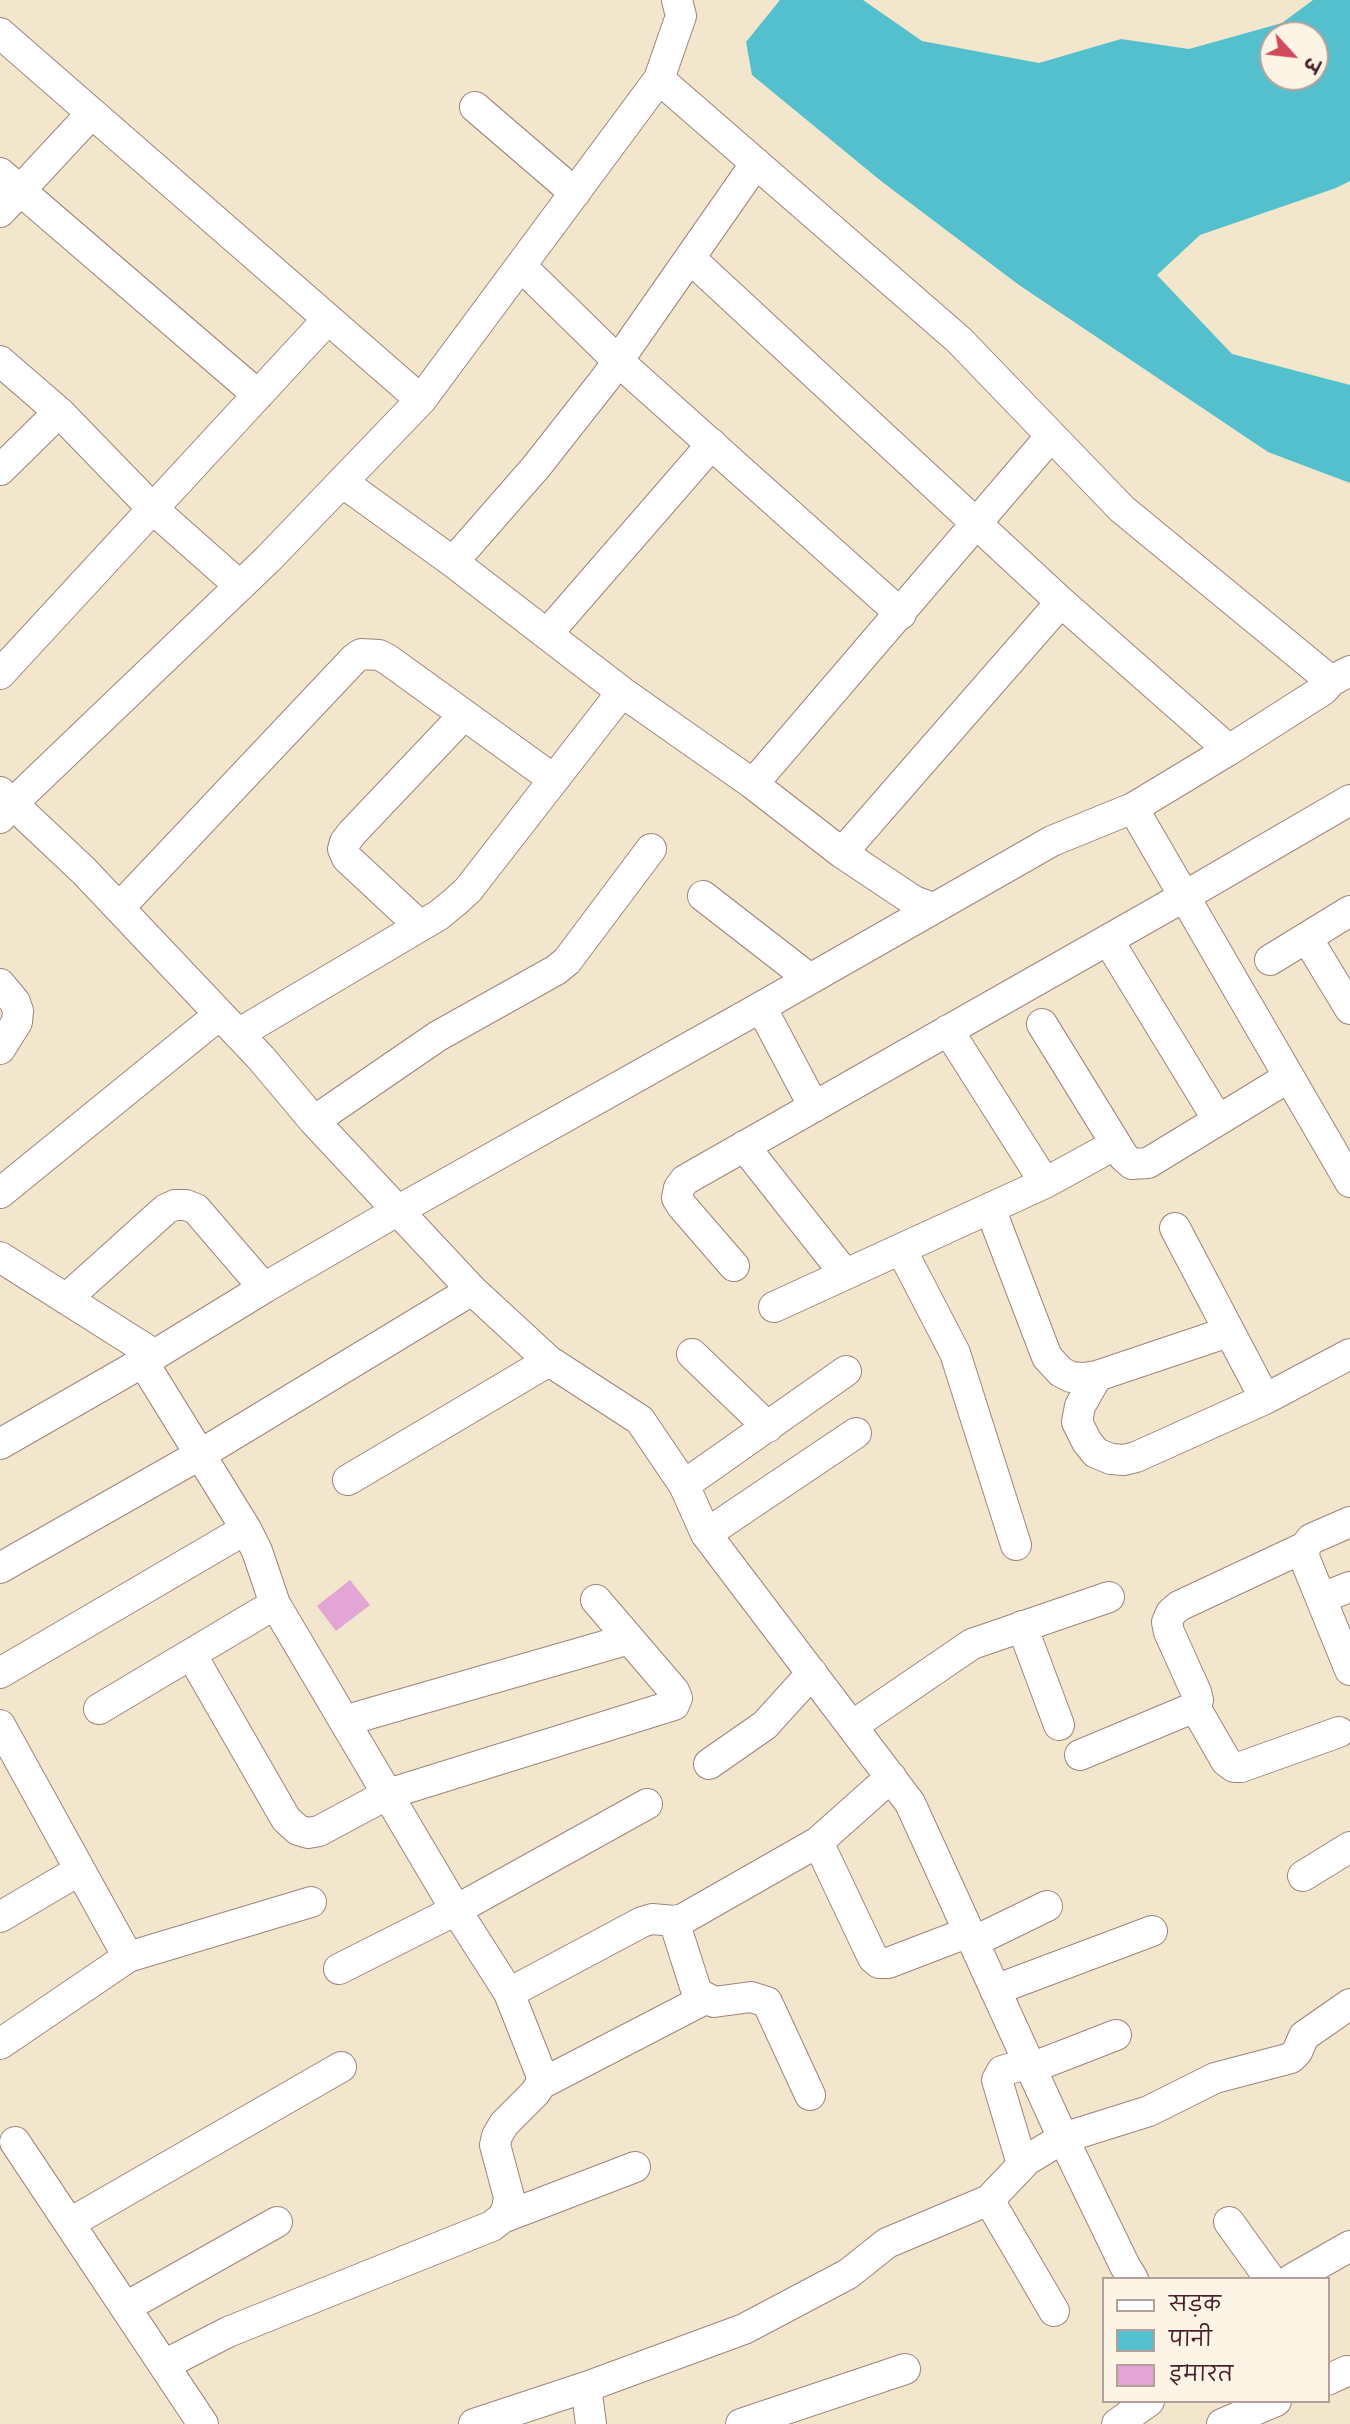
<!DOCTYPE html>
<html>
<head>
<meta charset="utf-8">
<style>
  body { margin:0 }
  #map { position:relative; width:1350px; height:2424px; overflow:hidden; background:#f2e7cc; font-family:Sriracha,"Playpen Sans Deva",sans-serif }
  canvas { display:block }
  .legend { position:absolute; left:1102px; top:2277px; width:228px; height:126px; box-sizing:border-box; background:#fcf5e5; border:2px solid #b59f9b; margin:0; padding:9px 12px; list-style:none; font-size:21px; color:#4a1f2b }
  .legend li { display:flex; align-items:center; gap:14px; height:35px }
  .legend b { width:35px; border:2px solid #b59f9b }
  .north { position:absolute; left:1259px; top:21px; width:70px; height:70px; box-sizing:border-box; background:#fcf5e5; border:2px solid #b59f9b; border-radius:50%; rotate:117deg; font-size:19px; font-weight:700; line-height:28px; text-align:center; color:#4a1f2b }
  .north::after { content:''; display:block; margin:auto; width:24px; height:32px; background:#d1495b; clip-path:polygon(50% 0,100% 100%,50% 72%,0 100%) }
</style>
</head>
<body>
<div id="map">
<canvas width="1350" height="2424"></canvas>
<ul class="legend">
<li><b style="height:9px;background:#fff"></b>सड़क</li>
<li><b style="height:19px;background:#54c0ce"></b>पानी</li>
<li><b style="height:19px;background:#e3a5d4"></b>इमारत</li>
</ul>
<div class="north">उ</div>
</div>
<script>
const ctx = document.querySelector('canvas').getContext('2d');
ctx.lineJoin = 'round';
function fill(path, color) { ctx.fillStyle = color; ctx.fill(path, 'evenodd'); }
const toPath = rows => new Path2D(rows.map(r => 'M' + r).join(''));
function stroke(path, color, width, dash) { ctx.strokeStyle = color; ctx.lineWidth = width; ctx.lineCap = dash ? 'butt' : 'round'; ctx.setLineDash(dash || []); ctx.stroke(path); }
fill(toPath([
  [780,0,863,0,922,41,1039,63,1121,39,1189,49,1282,23,1313,0,1350,0,1350,181,1336,188,1200,235,1157,275,1232,354,1350,385,1350,483,1268,452,1019,285,881,181,752,75,746,42],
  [1273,35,1315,35,1315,77,1273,77]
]), '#54c0ce');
fill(toPath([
  [350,1580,370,1605,336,1631,317,1606]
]), '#e3a5d4');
const minor = toPath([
  [0,33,421,400],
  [659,79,959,340,1122,509,1331,681],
  [475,107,575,193],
  [0,173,258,395],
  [0,212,92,113],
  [691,259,1061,602,1229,750],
  [521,266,618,361,901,614],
  [0,361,59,412,153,509,240,586],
  [0,470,59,412],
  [342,482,453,562,622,692,753,784,842,853,914,901,933,908],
  [453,562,536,467,606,378,756,163],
  [547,634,712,444],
  [0,674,328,319],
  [753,784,1051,436],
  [0,792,84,871,261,1058,314,1121,472,1290,549,1361,640,1420,684,1485,706,1534,910,1803,1063,2138,1125,2266,1133,2279],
  [1133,808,1350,1182],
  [0,818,13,803,268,559,421,400,659,79,681,16,677,0],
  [842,853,1061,602],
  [703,896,810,979],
  [119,908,354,659,361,654,379,655,387,659,553,779],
  [420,926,347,858,343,849,345,842,352,833,464,715],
  [1307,938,1350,1009],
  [1108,940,1218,1120],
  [1270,960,1350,911],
  [0,984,15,1002,18,1011,17,1022,0,1049],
  [761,1007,814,1107],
  [1042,1024,1124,1157,1132,1164,1148,1163,1289,1077],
  [948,1030,1045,1183],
  [238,1034,439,915,456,901,468,890,622,692],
  [314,1121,438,1036,556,970,567,961,651,849],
  [744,1146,845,1274],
  [0,1193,219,1015],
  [990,1208,1047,1357,1061,1372,1071,1377,1082,1378,1097,1376,1228,1332],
  [1175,1228,1265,1399],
  [901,1249,955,1353,1016,1545],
  [0,1257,155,1355],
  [734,1266,682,1206,677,1198,679,1188,685,1180,1185,896,1350,800],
  [66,1299,166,1209,175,1205,186,1205,196,1209,264,1288],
  [774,1307,1045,1183,1116,1144],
  [692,1354,768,1427],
  [143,1362,246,1529,257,1551,275,1604,456,1910,509,1993,541,2074,541,2084,535,2093,504,2124,497,2136,495,2145,509,2197,507,2209,502,2218,492,2226,228,2332,164,2365],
  [1097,1376,1080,1406,1077,1422,1087,1442,1096,1453,1111,1459,1124,1460,1136,1457,1265,1399,1350,1354],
  [0,1444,143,1362,264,1288,397,1211,761,1007,1052,841,1133,808,1229,750,1323,690,1331,681,1350,671],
  [348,1480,549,1361],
  [684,1485,846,1371],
  [1350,1522,1311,1539,1305,1547,1304,1557,1350,1670],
  [706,1534,856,1433],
  [0,1568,201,1454,472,1290],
  [1321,1598,1350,1587],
  [1022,1626,1059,1725],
  [191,1654,286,1819,298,1830,308,1833,319,1831,388,1794,674,1705,677,1698,674,1691,596,1600],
  [0,1673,246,1529],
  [1195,1707,1226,1761,1234,1767,1241,1767,1339,1732],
  [99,1709,275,1604],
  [344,1721,629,1639],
  [0,1725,128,1957],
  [852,1726,972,1644,1109,1597],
  [1080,1755,1195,1707,1198,1700,1196,1692,1169,1632,1167,1622,1171,1613,1179,1606,1305,1547],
  [709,1764,765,1725,812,1673],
  [818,1842,873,1958,879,1963,888,1963,969,1932],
  [1303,1876,1350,1847],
  [0,1917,80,1870],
  [674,1921,697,1993,714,2002,751,1997,767,2002,810,2095],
  [973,1942,1047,1906],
  [339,1969,456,1910,647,1804],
  [995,1990,1152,1931],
  [509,1993,642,1922,652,1919,674,1921,683,1919,818,1842,891,1777],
  [0,2044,128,1957,311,1902],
  [1031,2068,1116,2035],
  [541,2084,705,1999],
  [15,2142,203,2424],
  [1022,2164,997,2080,1002,2071,1029,2063],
  [989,2200,1054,2311],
  [502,2218,635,2167],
  [1229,2222,1270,2279],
  [70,2223,341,2067],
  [1292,2279,1350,2246],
  [126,2307,277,2222],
  [1327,2380,1347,2371],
  [586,2387,591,2424],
  [474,2424,586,2387,744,2329,848,2274,887,2243,989,2200,1027,2160,1063,2138,1149,2111,1215,2078,1291,2058,1297,2052,1304,2036,1350,2004],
  [741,2424,905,2369],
  [1117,2424,1149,2401],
  [1222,2424,1276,2401]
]);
stroke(minor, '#9e837c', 32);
stroke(minor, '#fff', 30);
</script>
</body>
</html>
